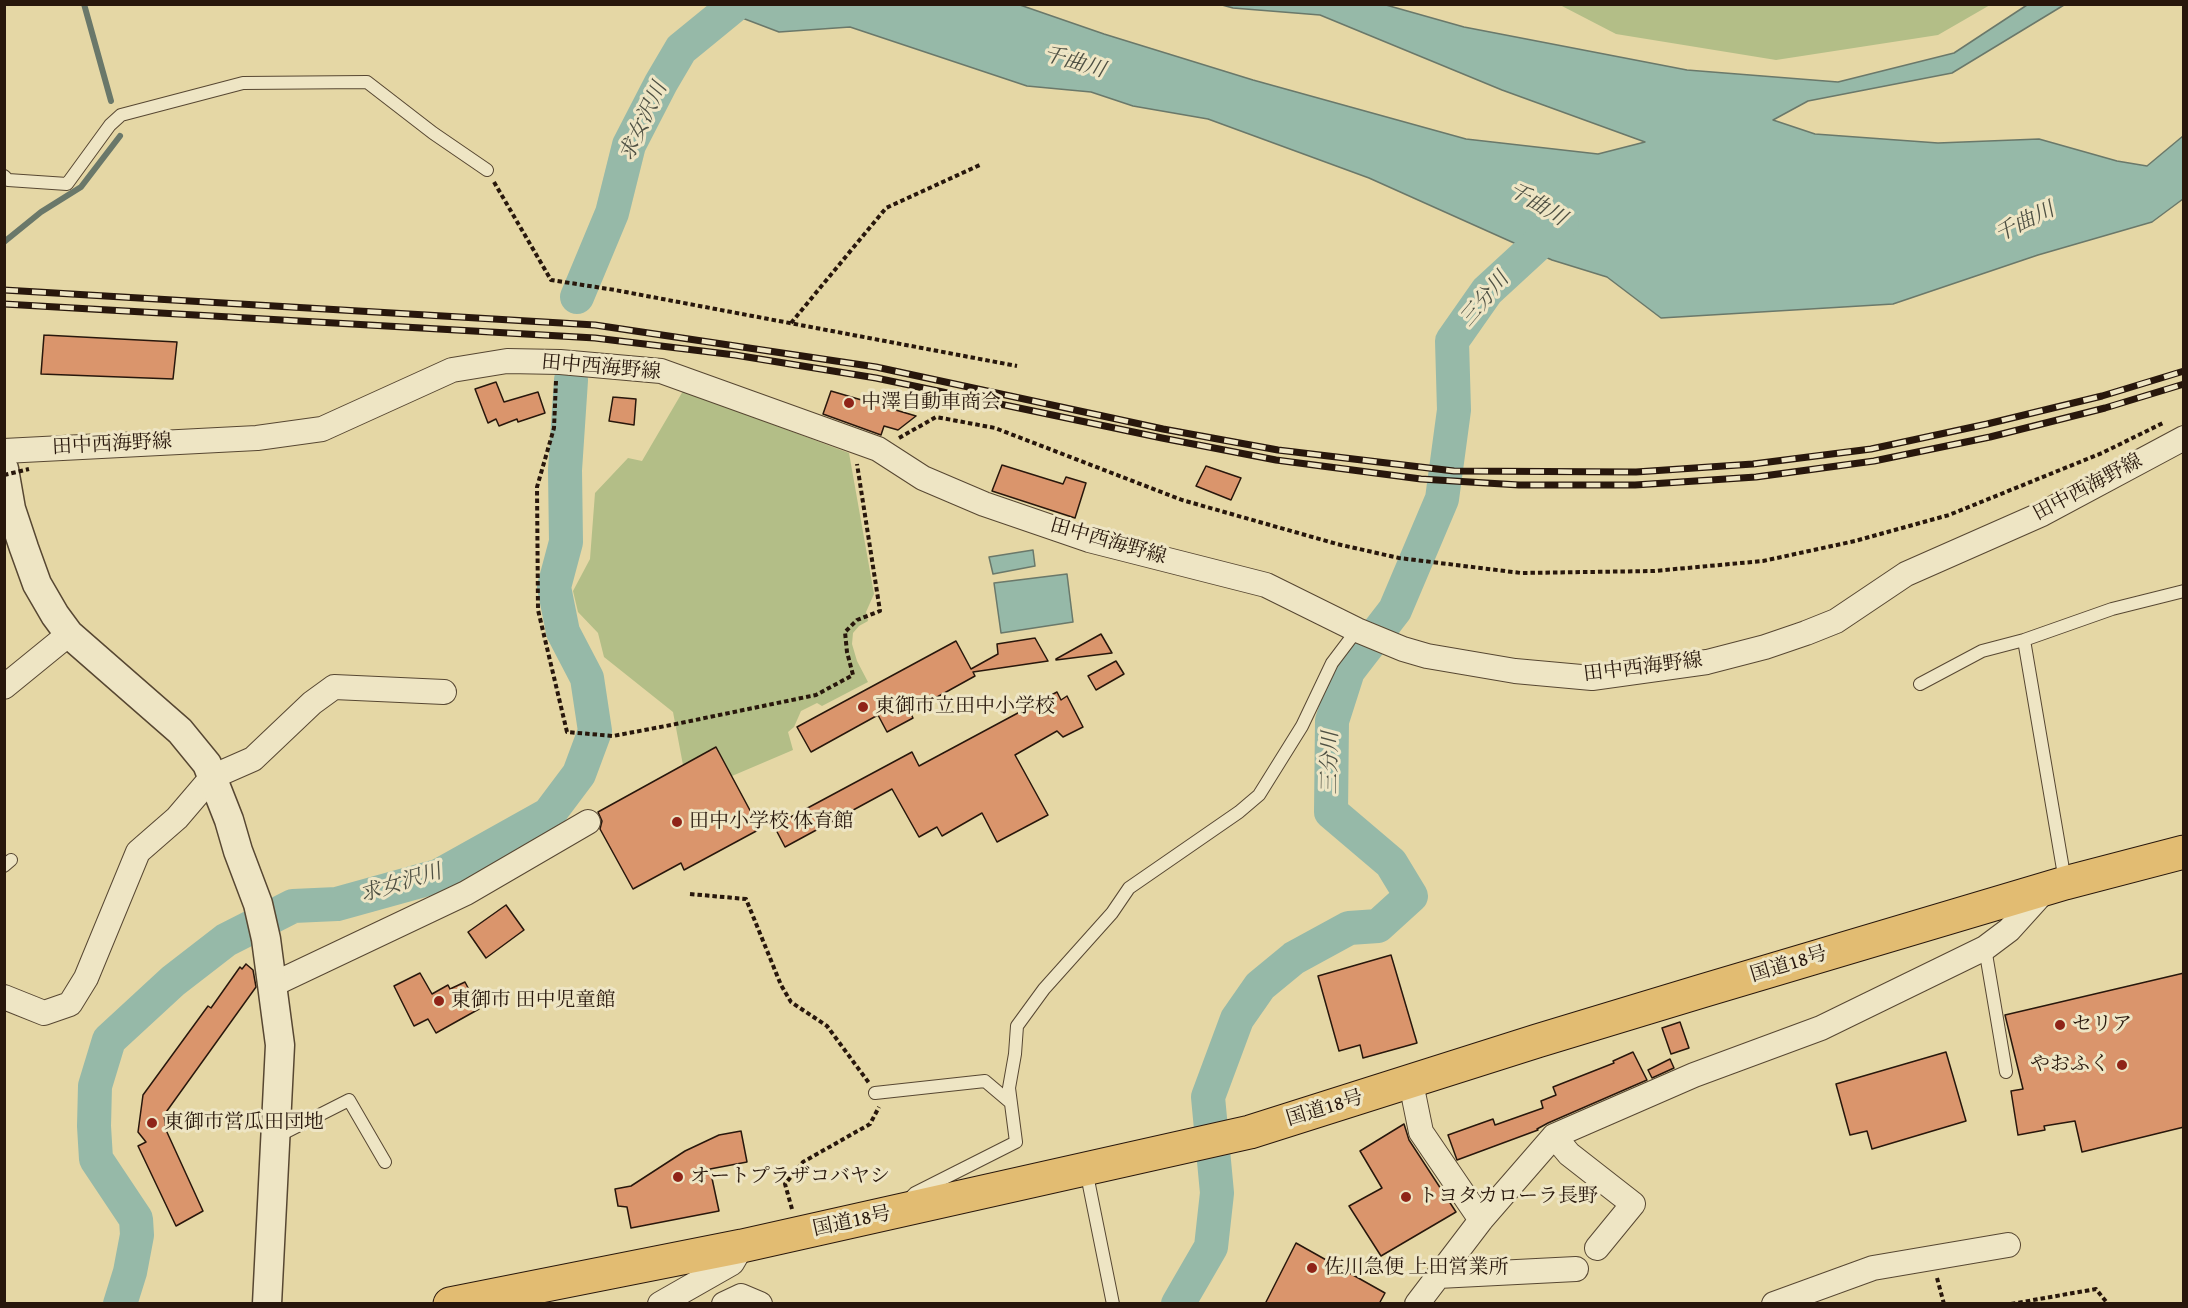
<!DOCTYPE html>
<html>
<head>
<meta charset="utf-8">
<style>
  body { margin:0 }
  #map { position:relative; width:2188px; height:1308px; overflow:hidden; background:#e5d7a5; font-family:"Gentium Book Plus",serif }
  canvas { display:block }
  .frame { position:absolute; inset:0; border:6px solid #28170c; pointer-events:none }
</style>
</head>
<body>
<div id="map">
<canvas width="2188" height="1308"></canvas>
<div class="frame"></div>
</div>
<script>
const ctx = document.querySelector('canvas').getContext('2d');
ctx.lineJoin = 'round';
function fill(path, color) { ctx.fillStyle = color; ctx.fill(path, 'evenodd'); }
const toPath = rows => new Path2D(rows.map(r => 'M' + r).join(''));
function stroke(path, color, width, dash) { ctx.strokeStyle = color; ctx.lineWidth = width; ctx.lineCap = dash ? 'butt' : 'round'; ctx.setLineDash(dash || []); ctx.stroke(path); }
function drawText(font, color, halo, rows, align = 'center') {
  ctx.font = font + ' "Gentium Book Plus","Noto Serif JP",serif'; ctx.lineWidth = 6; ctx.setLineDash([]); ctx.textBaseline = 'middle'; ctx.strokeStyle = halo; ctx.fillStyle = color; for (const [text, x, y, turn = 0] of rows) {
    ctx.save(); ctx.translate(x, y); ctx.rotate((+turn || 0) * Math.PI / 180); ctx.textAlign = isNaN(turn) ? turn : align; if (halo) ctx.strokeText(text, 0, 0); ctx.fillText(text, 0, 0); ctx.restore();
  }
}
fill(toPath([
  [1560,5,1990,5,1938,35,1776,60,1616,34],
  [683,391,849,453,874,594,866,612,868,621,859,626,853,633,852,644,857,661,868,682,822,706,817,703,801,711,794,727,788,732,793,750,732,776,716,748,683,765,673,712,604,657,598,633,578,612,573,591,590,559,595,493,628,458,642,461]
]), '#b3be87');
const water = toPath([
  [708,5,1020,5,1104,34,1253,80,1466,139,1598,154,1645,142,1502,90,1320,15,1233,8,1222,5,1386,5,1464,27,1687,70,1838,82,1954,53,2027,5,2064,5,1952,73,1808,101,1773,120,1815,134,1938,143,2039,139,2117,161,2147,166,2183,136,2183,199,2152,222,2038,255,1893,304,1661,318,1607,277,1552,260,1369,178,1208,119,1133,106,1091,92,1027,86,850,27,779,32,708,5],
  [1033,550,1035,566,993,574,989,557,1033,550],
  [1067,574,1073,622,1001,633,994,583,1067,574]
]);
fill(water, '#96b9a8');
stroke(water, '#6a786a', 1.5);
stroke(toPath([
  [84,4,111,101],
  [4,242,41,212,81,187,120,136]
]), '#6a786a', 6);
stroke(toPath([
  [577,297,612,213,629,145,661,83,681,49,736,4],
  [120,1304,130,1272,137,1235,136,1219,96,1159,94,1126,95,1086,109,1040,173,981,226,940,293,906,337,904,438,876,549,814,579,774,595,731,587,678,563,632,554,587,566,542,565,470,571,380],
  [1178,1304,1211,1247,1217,1193,1208,1097,1237,1019,1260,986,1294,958,1349,928,1378,926,1411,896,1391,863,1331,812,1332,721,1348,671,1395,610,1442,499,1454,410,1452,341,1487,291,1562,222]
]), '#96b9a8', 34);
const building = toPath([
  [44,335,177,342,173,379,41,374,44,335],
  [496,382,504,402,538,392,545,413,518,422,517,419,499,426,496,419,488,423,475,389,496,382],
  [831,391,916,416,898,430,884,426,881,435,823,414,831,391],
  [613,397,636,399,634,425,609,421,613,397],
  [1002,465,1063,484,1066,477,1086,483,1075,518,992,491,1002,465],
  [1206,466,1241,478,1231,500,1196,486,1206,466],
  [1101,634,1112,653,1056,660,1056,659,1101,634],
  [1035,638,1048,661,973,672,975,676,910,712,913,718,887,732,878,715,811,752,797,727,956,641,971,669,998,654,997,644,1035,638],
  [1116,661,1124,674,1096,690,1088,676,1116,661],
  [1057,692,1061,700,1067,696,1083,727,1063,737,1057,731,1015,755,1048,815,997,842,982,813,942,836,937,827,919,837,892,789,785,847,774,826,912,752,919,766,1057,692],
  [716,747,760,829,684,870,681,863,633,889,600,829,602,821,598,812,716,747],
  [506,905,524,930,486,958,468,932,506,905],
  [1391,955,1417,1043,1363,1058,1360,1045,1339,1051,1318,976,1391,955],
  [246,964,253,970,256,987,164,1115,166,1130,203,1211,176,1226,138,1146,146,1142,138,1132,143,1095,208,1006,211,1008,240,967,242,969,246,964],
  [420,973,432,994,448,985,450,989,465,982,479,1009,436,1033,428,1019,414,1026,394,986,420,973],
  [2184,973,2184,1127,2082,1152,2075,1121,2044,1126,2045,1130,2018,1135,2011,1091,2023,1089,2005,1015,2184,973],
  [1680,1022,1689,1048,1671,1054,1662,1028,1680,1022],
  [1633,1052,1647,1080,1548,1123,1537,1129,1538,1130,1457,1160,1448,1135,1493,1119,1495,1125,1543,1108,1541,1101,1556,1095,1553,1087,1614,1063,1613,1061,1633,1052],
  [1946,1052,1966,1121,1872,1149,1867,1131,1850,1135,1836,1084,1946,1052],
  [1670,1059,1674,1068,1652,1078,1648,1070,1670,1059],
  [1404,1124,1409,1140,1456,1212,1381,1256,1349,1206,1382,1188,1360,1151,1404,1124],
  [741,1131,747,1162,710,1169,719,1211,631,1228,627,1207,618,1206,615,1189,631,1186,685,1151,719,1135,741,1131],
  [1296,1243,1385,1293,1379,1304,1265,1304,1296,1243]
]);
fill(building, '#da956c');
stroke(building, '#28170c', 1.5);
const service = toPath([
  [4,176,8,180,67,184,110,125,121,115,243,83,367,82,433,133,487,170],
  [2024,640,2065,881],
  [1920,684,1982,651,2024,640,2112,609,2184,591],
  [4,866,11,860],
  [1985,948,2006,1072],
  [875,1093,985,1081,1011,1103],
  [276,1137,349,1100,385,1162],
  [1086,1170,1113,1304],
  [912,1196,915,1193,1016,1142,1009,1088,1015,1054,1017,1026,1044,989,1112,913,1129,888,1239,812,1259,795,1302,726,1332,663,1357,630]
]);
const minor = toPath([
  [4,451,257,438,322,429,452,370,507,361,560,362,661,371,878,449,923,478,984,504,1089,540,1266,585,1357,630,1403,649,1427,656,1515,671,1592,678,1707,662,1765,647,1806,633,1836,621,1906,574,2042,514,2184,438],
  [4,687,69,634],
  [272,985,466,893,588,822],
  [4,997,44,1013,70,1004,86,978,138,852,177,818,212,777,253,759,312,703,334,687,444,692],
  [1411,1083,1421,1132,1481,1220],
  [1554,1136,1569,1154,1633,1204,1597,1248],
  [1438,1276,1576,1269],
  [660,1304,732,1263,742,1246],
  [724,1304,741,1296,760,1304],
  [1417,1304,1481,1220,1554,1136,1694,1075,1821,1028,1985,948,2009,930,2047,888],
  [1774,1304,1873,1268,2008,1245]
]);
const tertiary = toPath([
  [4,469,11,509,24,548,37,584,55,615,69,634,180,731,207,764,229,820,238,851,258,904,266,939,280,1045,267,1304]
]);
const trunk = toPath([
  [450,1304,742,1246,1250,1132,1537,1041,1702,991,2065,883,2184,852]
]);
stroke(service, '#574732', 14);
stroke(minor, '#574732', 26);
stroke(tertiary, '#574732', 31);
stroke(trunk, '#28170c', 35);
stroke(toPath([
  [494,182,551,280,615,290,1017,366],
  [791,323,886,208,982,164],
  [556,381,554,428,537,487,538,610,567,732,613,736,671,725,816,695,853,675,847,652,845,632,857,620,880,611,857,464],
  [899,438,936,417,995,428,1182,500,1337,544,1399,558,1521,573,1654,571,1763,561,1855,541,1949,515,2102,453,2163,423],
  [690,894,746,899,781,985,791,1002,827,1026,869,1083],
  [792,1209,785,1184,803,1162,870,1124,879,1107],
  [1937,1278,1944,1304],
  [2011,1304,2096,1289,2108,1304]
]), '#28170c', 4, [4.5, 3]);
stroke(service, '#eee5c4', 12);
stroke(minor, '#eee5c4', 24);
stroke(tertiary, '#eee5c4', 28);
stroke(trunk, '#e2bc72', 33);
const rail = toPath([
  [4,290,595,325,876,367,1163,429,1278,450,1454,471,1636,472,1753,464,1871,449,1987,424,2102,396,2184,371],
  [4,304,595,338,735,355,876,378,1162,438,1276,460,1421,479,1519,485,1635,485,1756,477,1874,461,1990,437,2105,408,2184,384]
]);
stroke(rail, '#28170c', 7);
stroke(rail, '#eee5c4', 4.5, [14]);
stroke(toPath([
  [4,475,29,469]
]), '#28170c', 4, [4.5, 3]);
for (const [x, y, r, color] of [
  [849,403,6,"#8f2418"],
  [863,707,6,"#8f2418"],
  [677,822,6,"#8f2418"],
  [439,1001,6,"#8f2418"],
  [2060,1025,6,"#8f2418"],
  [2122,1065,6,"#8f2418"],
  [152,1123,6,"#8f2418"],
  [678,1177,6,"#8f2418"],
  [1406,1197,6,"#8f2418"],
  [1312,1268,6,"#8f2418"]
]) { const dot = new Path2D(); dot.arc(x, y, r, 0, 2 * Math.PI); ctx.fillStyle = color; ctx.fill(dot); stroke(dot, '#eee5c4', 2); }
drawText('20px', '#28170c', '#eee5c4', [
  ["田中西海野線",601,368,5],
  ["田中西海野線",112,445,-3],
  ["田中西海野線",2088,488,-28],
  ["田中西海野線",1108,542,16],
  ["田中西海野線",1643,668,-7],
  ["国道18号",1789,965,-17],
  ["国道18号",1325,1109,-17],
  ["国道18号",852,1222,-12]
]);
drawText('20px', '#28170c', '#eee5c4', [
  ["中澤自動車商会",861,403],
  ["東御市立田中小学校",875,707],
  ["田中小学校 体育館",689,822],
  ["東御市 田中児童館",451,1001],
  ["セリア",2072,1025],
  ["やおふく",2110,1065,"right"],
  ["東御市営瓜田団地",164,1123],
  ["オートプラザコバヤシ",690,1177],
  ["トヨタカローラ長野",1418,1197],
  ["佐川急便 上田営業所",1324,1268]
], 'left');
drawText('italic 21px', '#4e5043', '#eee5c4', [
  ["千曲川",1074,63,16],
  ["求女沢川",644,122,-65],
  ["千曲川",1537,205,31],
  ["千曲川",2025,223,-26],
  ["三分川",1485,300,-50],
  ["三分川",1331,763,-89],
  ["求女沢川",401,884,-17]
]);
</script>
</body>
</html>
